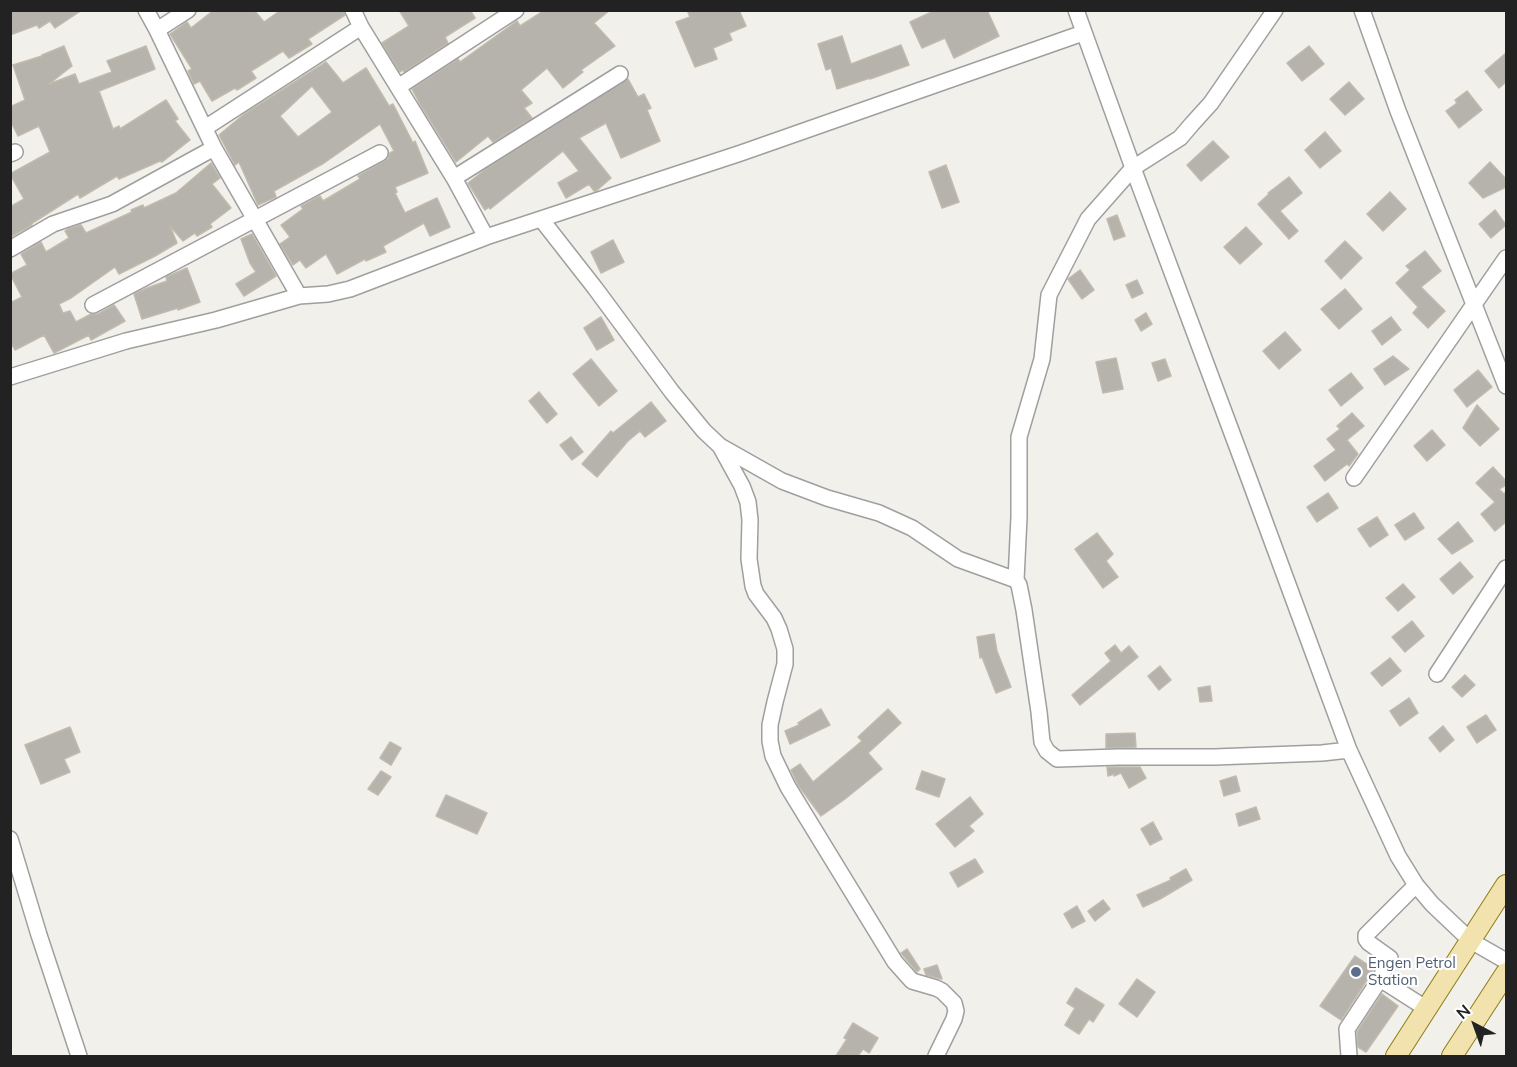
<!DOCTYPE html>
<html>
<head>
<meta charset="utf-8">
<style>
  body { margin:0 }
  #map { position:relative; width:1517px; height:1067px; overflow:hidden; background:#f1f0ea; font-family:Mulish,sans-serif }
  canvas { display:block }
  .frame { position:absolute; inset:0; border:12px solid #222; pointer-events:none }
  .north { position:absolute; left:1445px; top:995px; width:60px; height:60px; -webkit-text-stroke:4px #fff; paint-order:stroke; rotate:319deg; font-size:16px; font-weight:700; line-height:24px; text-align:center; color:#222 }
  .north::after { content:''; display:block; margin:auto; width:21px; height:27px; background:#222; clip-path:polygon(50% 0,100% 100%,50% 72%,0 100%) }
</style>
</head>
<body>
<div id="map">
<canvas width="1517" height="1067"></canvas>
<div class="frame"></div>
<div class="north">N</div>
</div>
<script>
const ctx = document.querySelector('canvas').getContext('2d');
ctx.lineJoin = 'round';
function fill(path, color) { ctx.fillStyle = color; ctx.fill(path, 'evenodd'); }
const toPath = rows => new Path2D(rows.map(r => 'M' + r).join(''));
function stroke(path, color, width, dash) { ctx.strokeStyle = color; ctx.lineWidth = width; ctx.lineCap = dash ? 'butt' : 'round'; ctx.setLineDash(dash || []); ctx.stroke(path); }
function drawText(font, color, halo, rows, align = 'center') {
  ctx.font = font + ' Mulish,sans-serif'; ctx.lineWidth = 4.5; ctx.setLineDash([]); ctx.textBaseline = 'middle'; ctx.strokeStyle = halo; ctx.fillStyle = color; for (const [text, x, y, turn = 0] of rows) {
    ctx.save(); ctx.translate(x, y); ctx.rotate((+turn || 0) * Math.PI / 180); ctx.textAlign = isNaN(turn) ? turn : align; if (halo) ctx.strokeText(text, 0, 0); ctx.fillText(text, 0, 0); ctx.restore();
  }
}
const building = toPath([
  [10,10,82,10,55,28,50,21,39,28,37,25,10,35,10,10],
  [214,10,254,10,264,22,281,10,343,10,345,15,308,39,312,44,289,58,283,51,251,71,256,78,237,90,235,88,212,101,200,81,194,84,188,71,192,69,170,34,187,22,191,28,214,10],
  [399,10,470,10,475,18,445,37,448,43,404,72,403,70,400,72,382,43,409,26,399,10],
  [545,10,610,10,594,23,615,46,581,70,583,72,563,88,547,68,521,90,532,103,524,108,532,118,493,142,488,136,456,162,420,104,412,89,458,59,460,62,517,21,520,26,545,10],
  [687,10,739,10,746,26,729,33,732,40,713,48,717,59,695,67,676,22,690,17,687,10],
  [936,10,987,10,999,36,954,58,945,38,922,48,910,22,936,10],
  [842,36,851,64,901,45,909,65,870,79,870,78,837,89,831,68,826,70,818,44,842,36],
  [64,46,72,66,49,84,75,74,79,84,112,72,107,61,146,46,155,69,99,91,113,129,119,126,120,129,166,100,178,119,175,121,190,140,162,162,160,161,119,179,117,176,80,198,78,194,31,224,32,225,12,236,10,233,10,207,24,199,10,174,50,152,39,126,18,136,10,120,10,107,25,100,13,65,42,56,42,55,64,46],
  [1309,46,1324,64,1302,81,1287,63,1309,46],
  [1506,53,1506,82,1499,88,1485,71,1506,53],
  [326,62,343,83,366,68,389,106,393,104,413,143,415,141,428,173,395,187,397,192,395,193,405,213,437,198,450,227,430,236,424,223,383,246,386,252,366,261,365,259,337,274,326,254,306,268,300,260,293,265,280,244,290,237,281,225,303,209,301,206,305,204,320,196,323,201,360,179,358,176,388,159,390,153,394,151,380,124,324,163,274,191,276,197,258,205,239,162,235,165,219,135,243,115,326,62],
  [312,86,332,112,298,137,280,116,312,86],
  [628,79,638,97,644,94,651,108,647,110,660,141,621,158,606,123,579,138,611,178,596,191,594,191,589,184,566,198,558,183,579,171,563,151,490,209,489,207,485,210,468,183,486,169,628,79],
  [1349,82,1364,99,1345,115,1330,99,1349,82],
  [1467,91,1482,110,1459,128,1446,111,1457,103,1455,100,1467,91],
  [1325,132,1341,151,1320,168,1305,150,1325,132],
  [1213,141,1229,157,1201,181,1187,165,1213,141],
  [1490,162,1506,179,1506,187,1483,198,1469,183,1490,162],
  [211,163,220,178,212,184,231,208,210,224,212,227,197,236,195,233,183,241,170,226,177,243,155,256,119,274,115,267,71,298,59,304,63,313,70,311,76,322,91,314,98,314,114,305,125,321,91,340,89,335,54,353,44,335,15,350,10,341,10,303,22,297,10,274,27,265,21,254,41,242,46,252,69,238,65,231,68,229,81,225,86,233,132,212,131,210,143,205,144,208,176,193,211,163],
  [946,165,959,202,942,208,929,172,946,165],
  [1289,177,1302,193,1280,211,1298,231,1289,239,1258,204,1269,194,1268,193,1289,177],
  [1390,192,1406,209,1383,231,1367,214,1390,192],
  [1495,210,1506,225,1491,238,1479,224,1495,210],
  [1117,215,1125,236,1114,240,1107,219,1117,215],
  [1246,227,1262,244,1240,264,1224,247,1246,227],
  [252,234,276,276,244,296,236,284,256,272,250,263,241,239,252,234],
  [613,240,624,262,601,273,591,252,613,240],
  [1345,241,1362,258,1341,279,1325,261,1345,241],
  [1425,251,1441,271,1421,287,1445,311,1428,328,1413,313,1418,307,1396,283,1410,270,1406,266,1425,251],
  [187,268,200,302,178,310,178,308,142,319,134,294,147,288,167,281,166,277,187,268],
  [1080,270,1094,290,1082,299,1068,279,1080,270],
  [1137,280,1143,293,1132,298,1126,285,1137,280],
  [1345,289,1362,309,1339,329,1321,309,1345,289],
  [1146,313,1152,324,1141,331,1135,320,1146,313],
  [601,317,614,340,597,350,584,328,601,317],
  [1391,317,1401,330,1382,345,1372,331,1391,317],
  [1285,332,1301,350,1279,369,1263,351,1285,332],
  [1393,356,1409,369,1385,385,1374,369,1393,356],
  [1116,358,1123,389,1103,393,1096,362,1116,358],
  [591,359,617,391,599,406,573,374,591,359],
  [1165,359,1171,376,1158,381,1152,363,1165,359],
  [1478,370,1492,387,1467,407,1454,390,1478,370],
  [1351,373,1363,388,1341,406,1329,390,1351,373],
  [539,392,557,414,547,423,529,401,539,392],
  [651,402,666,421,645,437,640,431,628,441,597,477,582,464,611,431,613,433,651,402],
  [1477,405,1499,429,1480,446,1463,428,1477,405],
  [1352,413,1364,426,1347,440,1358,454,1349,466,1347,464,1325,481,1314,466,1336,450,1327,439,1340,429,1337,426,1352,413],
  [1432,430,1445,445,1427,461,1414,446,1432,430],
  [571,437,583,452,572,460,560,445,571,437],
  [1493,467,1506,481,1506,485,1499,489,1504,494,1506,492,1506,522,1495,531,1481,514,1495,502,1476,483,1493,467],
  [1328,493,1338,508,1317,522,1307,507,1328,493],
  [1414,513,1424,528,1405,540,1395,525,1414,513],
  [1377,517,1388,535,1370,547,1358,529,1377,517],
  [1458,522,1473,541,1452,554,1438,539,1458,522],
  [1097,533,1113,554,1106,561,1118,577,1103,588,1075,549,1097,533],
  [1460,562,1473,577,1453,594,1440,579,1460,562],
  [1403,584,1415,597,1398,611,1386,598,1403,584],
  [1412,621,1424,636,1405,652,1392,637,1412,621],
  [994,634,997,651,1011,687,996,693,982,657,980,658,977,637,994,634],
  [1115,645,1121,653,1129,646,1138,657,1080,705,1072,695,1111,661,1105,653,1115,645],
  [1390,658,1401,671,1382,686,1371,673,1390,658],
  [1160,666,1171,680,1159,690,1148,676,1160,666],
  [1465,675,1475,685,1462,697,1452,687,1465,675],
  [1210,686,1212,701,1200,702,1198,688,1210,686],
  [1409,698,1418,713,1400,726,1390,711,1409,698],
  [821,709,830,725,790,744,785,731,799,725,798,723,821,709],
  [888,709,901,723,868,753,882,769,845,799,821,816,798,785,791,770,800,764,813,782,862,741,858,737,888,709],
  [1486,715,1496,730,1477,743,1467,727,1486,715],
  [1443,726,1454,740,1440,752,1429,738,1443,726],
  [70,727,80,752,64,759,70,772,41,784,25,745,70,727],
  [1135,733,1136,747,1106,748,1106,734,1135,733],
  [390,742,401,748,391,765,380,758,390,742],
  [1107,767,1140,767,1146,778,1129,788,1121,773,1114,776,1114,774,1108,776,1107,767],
  [381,771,391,777,378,795,368,789,381,771],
  [922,771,945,779,939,797,916,789,922,771],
  [1236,776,1240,791,1224,796,1220,781,1236,776],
  [446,795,487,813,477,834,436,816,446,795],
  [970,797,983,814,969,826,974,831,955,847,936,824,970,797],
  [1256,807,1260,819,1239,826,1236,814,1256,807],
  [1153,822,1162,839,1150,845,1141,829,1153,822],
  [975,859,983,872,958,887,950,873,975,859],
  [1186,869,1192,880,1160,899,1143,907,1137,895,1171,880,1170,878,1186,869],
  [1103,900,1110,909,1095,921,1088,911,1103,900],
  [1077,906,1085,921,1072,928,1064,914,1077,906],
  [907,949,920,969,917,972,901,953,907,949],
  [1355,956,1374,969,1341,1020,1320,1006,1355,956],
  [937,965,942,979,926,975,924,969,937,965],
  [1137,979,1155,992,1137,1017,1119,1004,1137,979],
  [1076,988,1104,1005,1093,1022,1089,1019,1079,1034,1065,1025,1075,1008,1067,1003,1076,988],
  [1382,994,1398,1006,1366,1052,1358,1047,1357,1032,1382,994],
  [853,1023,878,1038,869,1053,863,1049,858,1056,836,1056,847,1039,844,1038,853,1023]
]);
fill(building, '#b6b2ac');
stroke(building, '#c1baad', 1.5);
const minor = toPath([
  [146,10,157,30,188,10],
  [353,10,361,27,454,178,486,237],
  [1076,10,1133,168,1248,476,1349,750,1398,856,1416,885,1432,904,1471,941,1506,961],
  [1362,10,1398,111,1506,386],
  [157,30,214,148,299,296],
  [398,87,516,10],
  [205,128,361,27],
  [10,154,15,152],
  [454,178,620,74],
  [541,219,595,288,672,392,704,431,720,446,782,481,827,498,879,513,912,528,958,559,1016,580,1019,585,1024,610,1039,712,1042,742,1047,751,1057,759,1118,757,1214,757,1322,753,1349,750],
  [10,249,53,224,112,204,214,148],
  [93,305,380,153],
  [10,377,126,341,216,320,299,296,328,294,350,289,486,237,741,153,1083,33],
  [720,446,742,486,748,502,750,520,749,559,753,586,756,594,774,618,779,629,785,649,785,664,775,702,770,725,770,741,773,756,788,787,895,962,912,981,936,988,942,991,954,1003,956,1011,954,1019,936,1056],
  [1354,478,1506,258],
  [1016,580,1019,517,1019,437,1042,359,1049,295,1088,219,1133,168,1180,138,1192,124,1211,103,1275,10],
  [1437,674,1506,568],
  [10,839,39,935,79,1056],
  [1380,979,1427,1009],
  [1349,1056,1347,1029,1380,979,1390,958,1369,943,1366,939,1366,935,1416,885]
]);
const major = toPath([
  [1396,1056,1506,885],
  [1452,1056,1506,973]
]);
stroke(minor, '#9f9f9f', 18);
stroke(major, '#8c7d13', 22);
stroke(minor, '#fff', 15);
stroke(major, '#f1e2ae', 20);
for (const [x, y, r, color] of [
  [1356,972,6,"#5c6f8a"]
]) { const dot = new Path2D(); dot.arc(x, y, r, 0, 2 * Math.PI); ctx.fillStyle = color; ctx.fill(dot); stroke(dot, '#fff', 2); }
drawText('15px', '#4e5e75', '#fff', [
  ["Engen Petrol",1368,963],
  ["Station",1368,980]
], 'left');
</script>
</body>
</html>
